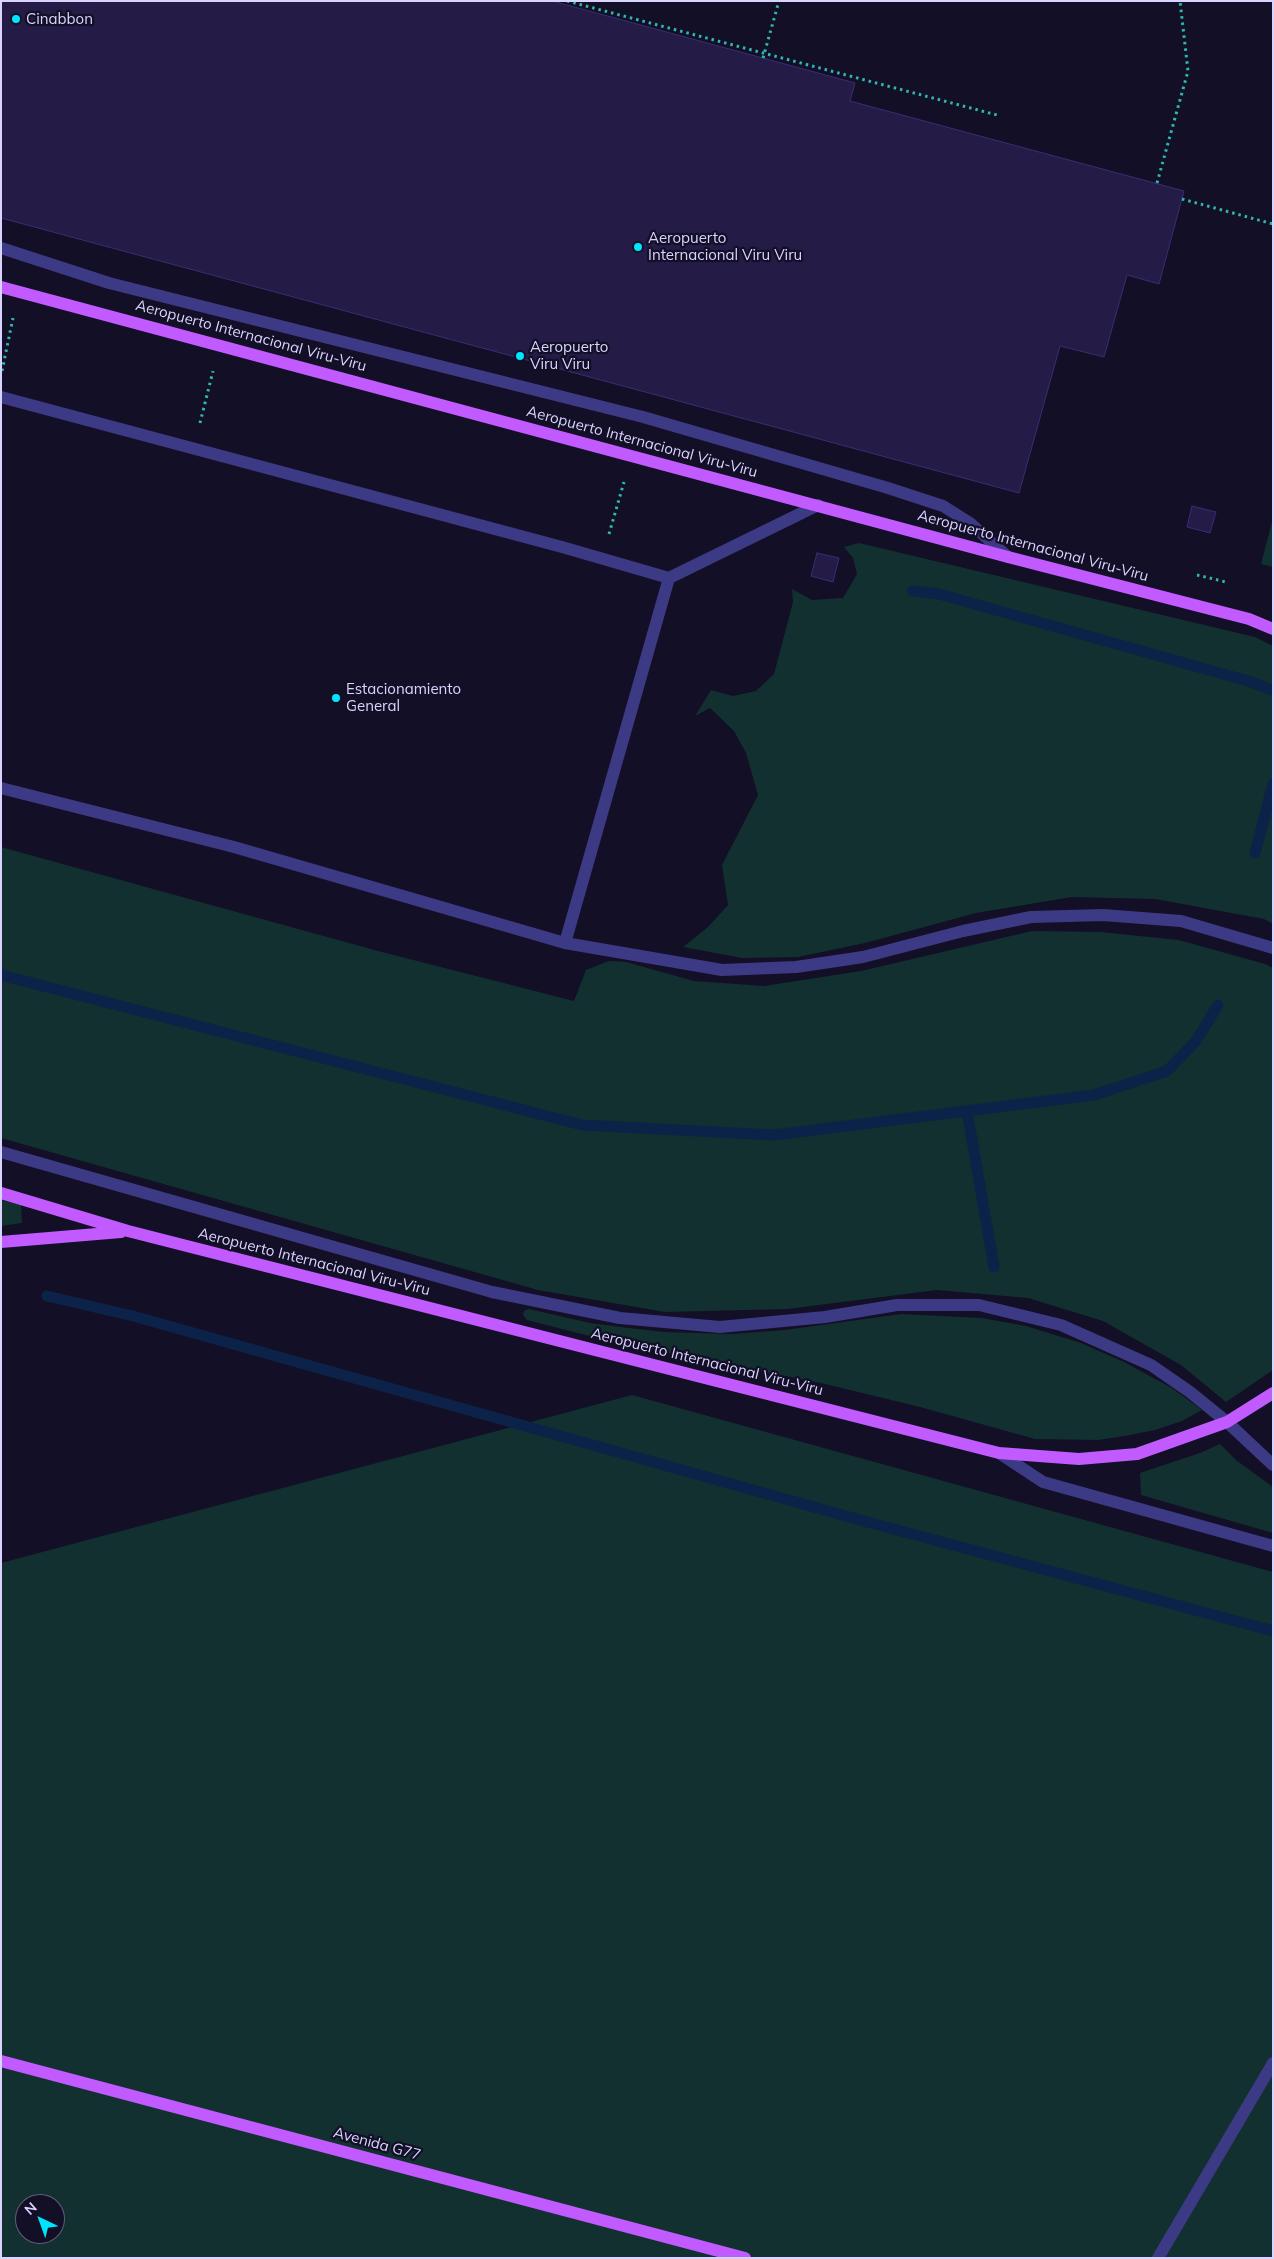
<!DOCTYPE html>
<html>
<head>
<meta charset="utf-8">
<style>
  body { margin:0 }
  #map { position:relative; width:1274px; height:2259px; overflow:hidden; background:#130f26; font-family:Mulish,sans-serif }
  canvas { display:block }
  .frame { position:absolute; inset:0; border:2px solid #d9d4ff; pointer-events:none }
  .north { position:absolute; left:15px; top:2194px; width:50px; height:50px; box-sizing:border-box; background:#130f26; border:1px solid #625e7d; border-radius:50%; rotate:318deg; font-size:14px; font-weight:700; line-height:20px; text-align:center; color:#d9d4ff }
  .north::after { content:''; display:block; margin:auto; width:18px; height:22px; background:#00e5ff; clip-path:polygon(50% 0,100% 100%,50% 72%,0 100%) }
</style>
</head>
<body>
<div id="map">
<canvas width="1274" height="2259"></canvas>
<div class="frame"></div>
<div class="north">N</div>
</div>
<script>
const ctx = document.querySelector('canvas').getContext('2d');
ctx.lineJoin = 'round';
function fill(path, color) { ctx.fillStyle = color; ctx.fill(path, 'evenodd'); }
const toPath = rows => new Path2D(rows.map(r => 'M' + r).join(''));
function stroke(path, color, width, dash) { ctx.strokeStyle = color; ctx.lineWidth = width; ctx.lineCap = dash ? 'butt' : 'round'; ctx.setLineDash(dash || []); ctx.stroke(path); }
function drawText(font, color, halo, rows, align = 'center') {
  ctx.font = font + ' Mulish,sans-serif'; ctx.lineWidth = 4.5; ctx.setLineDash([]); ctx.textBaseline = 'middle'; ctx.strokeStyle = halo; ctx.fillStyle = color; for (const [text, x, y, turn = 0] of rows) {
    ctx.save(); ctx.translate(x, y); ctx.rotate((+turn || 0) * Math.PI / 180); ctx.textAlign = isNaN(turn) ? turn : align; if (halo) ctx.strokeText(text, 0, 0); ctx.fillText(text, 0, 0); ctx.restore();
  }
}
fill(toPath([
  [1273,518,1273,567,1261,564],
  [859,543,1255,637,1273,646,1273,924,1264,919,1155,899,1072,897,976,913,865,943,798,957,742,958,683,947,708,927,728,905,722,865,758,795,746,753,734,731,710,708,695,716,711,690,733,696,756,691,774,674,793,602,792,589,812,600,843,598,857,574,853,558,844,547],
  [1,847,378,951,574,1001,586,970,609,961,626,962,694,981,764,986,861,971,1032,931,1100,932,1179,940,1265,964,1273,968,1273,1370,1226,1402,1181,1365,1103,1321,1028,1298,937,1290,787,1309,665,1312,538,1290,1,1138],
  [1,1200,21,1205,22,1223,1,1226],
  [529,1309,590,1323,629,1328,664,1332,732,1334,785,1330,901,1314,982,1318,1026,1326,1081,1343,1124,1362,1172,1388,1202,1410,1182,1421,1155,1430,1125,1436,1098,1440,1035,1439,920,1407,821,1383,613,1342,527,1320,523,1315,524,1311],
  [632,1395,1273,1572,1273,2258,1,2258,1,1563],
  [25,2204,55,2204,55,2234,25,2234],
  [1220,1444,1236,1460,1273,1487,1273,1533,1141,1495,1140,1473,1200,1453]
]), '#12302f');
stroke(toPath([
  [913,591,939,594,1248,681,1273,690],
  [1255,853,1273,784],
  [1,975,582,1125,774,1135,1094,1095,1167,1071,1196,1041,1218,1005],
  [967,1111,994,1267],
  [47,1296,133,1316,860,1520,1273,1631]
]), '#0c2248', 11);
const building = toPath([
  [1,1,552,1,855,83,850,101,1184,191,1159,284,1127,275,1104,357,1060,346,1019,493,1,218,1,1],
  [1192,506,1216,512,1210,533,1187,527,1192,506],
  [817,553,839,558,833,582,811,576,817,553]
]);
fill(building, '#241b47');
stroke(building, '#3b2d73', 1);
stroke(toPath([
  [567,1,997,115],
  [763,58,779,1],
  [1157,183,1188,71,1180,1],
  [1182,199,1273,224],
  [2,371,13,318],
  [200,423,213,371],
  [609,534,624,482],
  [1197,575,1226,582]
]), '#2fb8b0', 3, [2.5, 4]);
stroke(toPath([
  [1,248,109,283,643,417,888,488,943,506,970,523,1008,557],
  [1,397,562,547,669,578,818,505],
  [1,788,234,847,565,943,722,970,796,967,863,957,963,931,1031,917,1103,915,1181,921,1273,948],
  [565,943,669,578],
  [1,1152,492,1292,620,1318,720,1327,825,1317,897,1305,979,1305,1061,1325,1151,1365,1190,1392,1227,1422,1273,1465],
  [999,1453,1043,1482,1273,1546],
  [1158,2258,1273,2063]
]), '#3d3a85', 12);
stroke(toPath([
  [1,287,1008,557,1249,619,1273,629],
  [1,1193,128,1231,999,1453,1079,1459,1137,1454,1227,1422,1273,1393],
  [1,1242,121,1232],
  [1,2061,745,2258]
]), '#c25bff', 12);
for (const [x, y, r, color] of [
  [16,19,5,"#00e5ff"],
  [638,247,5,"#00e5ff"],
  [520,356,5,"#00e5ff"],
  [336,698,5,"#00e5ff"]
]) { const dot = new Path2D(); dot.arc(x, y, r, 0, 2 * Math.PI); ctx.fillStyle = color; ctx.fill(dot); stroke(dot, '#130f26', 2); }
drawText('15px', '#d9d4ff', '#130f26', [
  ["Cinabbon",26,19],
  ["Aeropuerto",648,238],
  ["Internacional Viru Viru",648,255],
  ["Aeropuerto",530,347],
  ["Viru Viru",530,364],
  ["Estacionamiento",346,689],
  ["General",346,706]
], 'left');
drawText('15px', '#d9d4ff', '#130f26', [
  ["Aeropuerto Internacional Viru-Viru",251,336,15],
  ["Aeropuerto Internacional Viru-Viru",642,442,15],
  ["Aeropuerto Internacional Viru-Viru",1033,546,15],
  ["Aeropuerto Internacional Viru-Viru",314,1262,14],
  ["Aeropuerto Internacional Viru-Viru",707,1362,14],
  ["Avenida G77",377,2144,15]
]);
</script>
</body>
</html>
